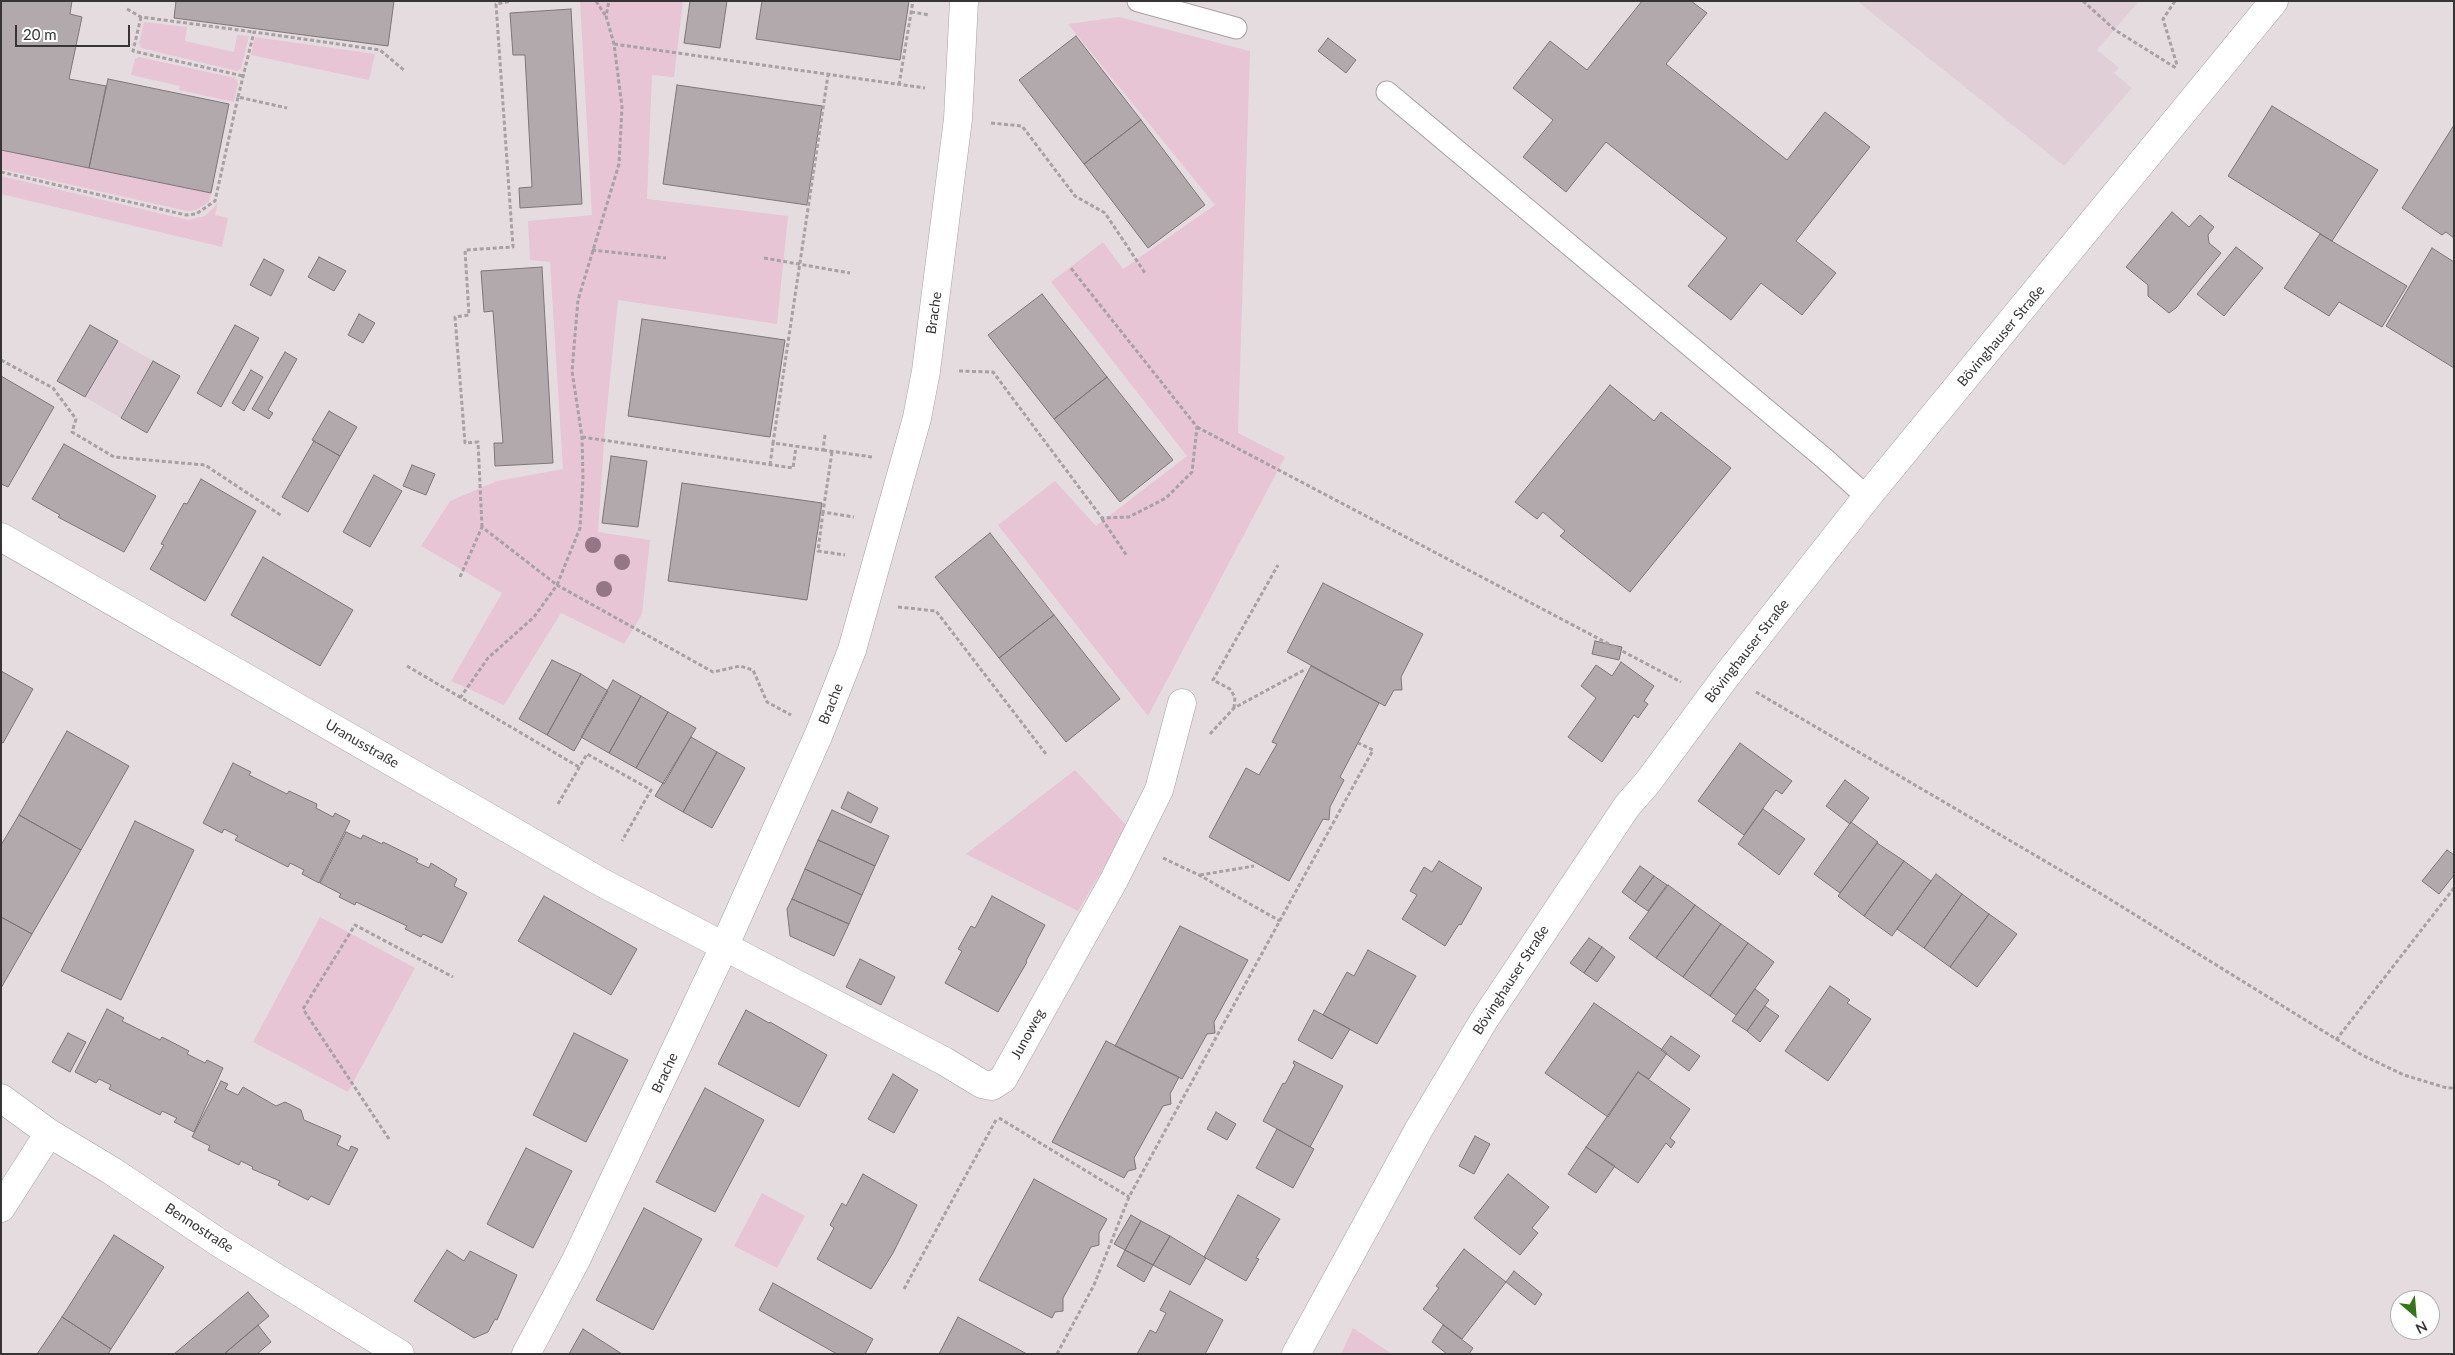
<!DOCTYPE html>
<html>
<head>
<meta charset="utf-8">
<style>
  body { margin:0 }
  #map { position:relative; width:2455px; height:1355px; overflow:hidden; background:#e5dce0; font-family:Lato,sans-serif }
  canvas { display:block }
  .frame { position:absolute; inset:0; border:2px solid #373435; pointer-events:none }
  .north { position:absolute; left:2390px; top:1290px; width:50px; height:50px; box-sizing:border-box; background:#fff; border:1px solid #afaeae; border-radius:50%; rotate:153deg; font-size:14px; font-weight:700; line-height:20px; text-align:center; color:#373435 }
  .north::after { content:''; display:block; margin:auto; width:18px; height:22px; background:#337717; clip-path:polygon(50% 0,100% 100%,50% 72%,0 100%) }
  .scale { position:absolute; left:15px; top:25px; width:115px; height:22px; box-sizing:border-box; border:2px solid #373435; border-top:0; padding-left:6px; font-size:15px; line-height:18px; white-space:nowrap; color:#373435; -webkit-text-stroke:4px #fff; paint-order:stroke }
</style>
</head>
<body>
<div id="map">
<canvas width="2455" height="1355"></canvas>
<div class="frame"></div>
<div class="north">N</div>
<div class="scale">20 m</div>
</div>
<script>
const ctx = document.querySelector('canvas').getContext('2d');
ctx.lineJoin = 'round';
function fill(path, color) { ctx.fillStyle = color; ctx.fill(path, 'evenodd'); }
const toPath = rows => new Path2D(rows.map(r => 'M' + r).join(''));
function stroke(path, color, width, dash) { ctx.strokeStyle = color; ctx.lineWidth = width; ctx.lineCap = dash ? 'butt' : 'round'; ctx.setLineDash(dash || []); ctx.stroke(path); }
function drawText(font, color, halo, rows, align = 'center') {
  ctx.font = font + ' Lato,sans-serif'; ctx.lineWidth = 4; ctx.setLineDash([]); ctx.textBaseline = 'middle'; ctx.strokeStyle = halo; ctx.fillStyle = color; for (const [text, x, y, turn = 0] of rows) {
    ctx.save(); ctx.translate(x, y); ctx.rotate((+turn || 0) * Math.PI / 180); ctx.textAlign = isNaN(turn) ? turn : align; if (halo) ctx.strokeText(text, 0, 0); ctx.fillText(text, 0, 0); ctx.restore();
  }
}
fill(toPath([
  [1857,1,2139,1,2097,50,2119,68,2114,73,2132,88,2064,166],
  [90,325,180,376,147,433,57,381]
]), '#e1cfd7');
fill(toPath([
  [580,1,683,1,674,77,652,75,647,199,788,216,777,324,618,300,605,428,598,532,650,540,642,614,624,644,561,613,504,705,451,681,502,593,421,546,450,501,497,481,563,469,550,262,530,260,528,221,592,215],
  [1119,17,1250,51,1238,433,1285,457,1148,716,998,525,1055,481,1096,526,1187,456,1051,282,1103,242,1123,269,1215,205,1068,24],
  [144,22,187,27,185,41,234,52,237,35,249,36,241,69,237,71,141,48,139,43],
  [255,37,375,54,369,80,251,55],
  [139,57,235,78,238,83,234,102,179,90,180,86,131,75,135,59],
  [1,150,211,193,209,202,196,210,187,211,1,169],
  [1,176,188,220,205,216,218,203,215,215,228,218,222,247,1,194],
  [1075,770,1128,827,1078,911,966,854],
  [320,917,415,968,348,1092,253,1042],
  [762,1193,805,1216,777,1268,734,1246],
  [1353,1328,1392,1354,1341,1354]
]), '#e8c5d5');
const building = toPath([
  [1,1,72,1,70,14,82,17,69,79,106,86,89,168,1,150,1,1],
  [176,1,394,1,388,46,174,18,176,1],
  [690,1,727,1,720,48,684,43,690,1],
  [762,1,909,1,900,60,756,39,762,1],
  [1642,1,1691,1,1707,13,1666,64,1787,160,1825,112,1870,147,1796,241,1836,273,1802,315,1761,283,1731,320,1688,286,1727,238,1606,142,1566,192,1523,157,1553,120,1513,88,1550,41,1587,70,1642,1],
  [571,9,582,204,520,208,519,188,532,187,525,55,513,55,510,13,571,9],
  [1076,36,1141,120,1084,164,1019,80,1076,36],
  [1328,38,1356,60,1346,73,1318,51,1328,38],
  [108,79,229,104,211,193,89,168,108,79],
  [677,85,822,106,807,205,663,184,677,85],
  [2272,106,2378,170,2332,241,2228,176,2272,106],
  [1141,120,1205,205,1148,248,1084,164,1141,120],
  [2454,125,2454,238,2446,232,2442,235,2402,208,2454,125],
  [2172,212,2189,227,2200,215,2214,227,2208,235,2209,243,2221,253,2176,308,2169,313,2148,296,2148,285,2126,267,2172,212],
  [2320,234,2407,286,2382,327,2339,302,2329,316,2284,288,2320,234],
  [2236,247,2263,268,2224,316,2197,294,2236,247],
  [2432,248,2454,262,2454,368,2386,326,2432,248],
  [319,257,346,271,334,291,308,277,319,257],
  [264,259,284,270,271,296,250,285,264,259],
  [542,267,553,463,495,466,494,443,503,443,493,311,484,312,481,271,542,267],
  [1042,294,1107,377,1054,419,988,335,1042,294],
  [359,314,375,323,363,343,348,335,359,314],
  [642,319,785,340,770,437,628,416,642,319],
  [90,325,118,341,85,397,57,381,90,325],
  [235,325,259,338,221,407,197,393,235,325],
  [285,352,297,359,268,410,273,413,269,419,252,409,285,352],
  [153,361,180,376,147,433,121,418,153,361],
  [251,370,263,377,244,411,232,403,251,370],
  [1,376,54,407,8,487,1,484,1,376],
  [1107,377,1173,460,1120,502,1054,419,1107,377],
  [1610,385,1654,421,1661,412,1731,468,1630,592,1560,536,1565,531,1543,512,1537,519,1515,502,1610,385],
  [329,411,357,427,340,456,312,440,329,411],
  [314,441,340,456,308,512,282,497,314,441],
  [64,444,156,496,124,552,58,517,60,515,32,499,64,444],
  [611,456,647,461,638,527,602,523,611,456],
  [412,465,435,474,426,495,403,486,412,465],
  [374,475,402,491,370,547,343,532,374,475],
  [201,479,256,511,205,601,150,569,164,545,161,544,184,503,187,504,201,479],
  [682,483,822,503,807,600,668,581,682,483],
  [990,533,1054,615,999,658,935,577,990,533],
  [263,557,353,610,320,666,231,615,263,557],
  [1323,583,1423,634,1401,677,1402,690,1394,690,1385,706,1287,652,1323,583],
  [1054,615,1120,699,1066,742,999,658,1054,615],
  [1595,641,1622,647,1619,660,1592,654,1595,641],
  [552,660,581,674,547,735,519,719,552,660],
  [1621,662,1654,686,1644,701,1648,704,1638,718,1634,715,1602,762,1568,737,1596,698,1581,686,1596,665,1612,676,1621,662],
  [1311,666,1379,703,1340,777,1344,780,1330,807,1329,820,1323,819,1289,881,1209,837,1246,768,1259,775,1277,744,1272,742,1311,666],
  [1,671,33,689,3,743,1,742,1,671],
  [581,674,608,691,574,751,547,735,581,674],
  [613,680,641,696,609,753,581,737,613,680],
  [641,696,668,712,636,768,609,753,641,696],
  [668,712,696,728,664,784,636,768,668,712],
  [67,731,129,766,81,850,19,815,67,731],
  [691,737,717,752,683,812,655,796,691,737],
  [1740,743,1792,781,1782,794,1776,790,1744,835,1698,801,1740,743],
  [717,752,745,768,712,828,683,812,717,752],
  [233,763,251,772,249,775,287,794,289,791,317,804,316,808,333,817,335,813,350,821,319,883,302,874,304,870,290,863,288,867,235,840,238,836,224,829,222,833,203,823,233,763],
  [1845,780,1869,798,1850,824,1826,806,1845,780],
  [848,792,878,808,871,823,841,808,848,792],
  [1763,809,1805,839,1779,875,1738,844,1763,809],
  [832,810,889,836,875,866,818,840,832,810],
  [19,815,81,850,32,934,1,917,1,845,19,815],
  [135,821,194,850,121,1000,61,971,135,821],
  [1851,822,1878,842,1840,893,1814,874,1851,822],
  [346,832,361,839,363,835,382,844,383,842,418,859,416,862,429,868,431,863,457,879,454,886,467,893,442,943,423,934,421,937,405,929,407,926,356,902,355,905,339,897,341,894,320,883,346,832],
  [818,840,875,866,862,895,805,869,818,840],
  [1877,843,1904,861,1864,916,1838,896,1877,843],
  [2447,850,2454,855,2454,875,2439,894,2422,881,2447,850],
  [1439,861,1482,888,1461,925,1459,924,1445,946,1402,919,1417,895,1410,891,1424,867,1432,872,1439,861],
  [1904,861,1931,881,1892,936,1864,916,1904,861],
  [1640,866,1654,876,1635,902,1622,892,1640,866],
  [805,869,862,895,849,924,792,899,805,869],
  [1936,874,1962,894,1924,948,1897,929,1936,874],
  [1654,876,1667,885,1648,911,1635,902,1654,876],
  [1668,885,1695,905,1656,958,1629,938,1668,885],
  [1962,894,1989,914,1950,967,1924,948,1962,894],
  [544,896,637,949,611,995,518,941,544,896],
  [992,896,1045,925,1026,961,1027,962,998,1012,945,983,962,951,958,949,971,926,975,928,992,896],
  [792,899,849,924,834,956,790,936,787,909,792,899],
  [1695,905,1721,924,1683,977,1656,958,1695,905],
  [1989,914,2017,934,1977,987,1950,967,1989,914],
  [1,917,32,934,1,988,1,917],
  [1721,924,1748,943,1710,996,1683,977,1721,924],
  [1180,926,1248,960,1214,1022,1215,1033,1207,1034,1182,1079,1115,1046,1180,926],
  [1589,938,1602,947,1584,973,1570,963,1589,938],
  [1748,943,1774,962,1736,1015,1710,996,1748,943],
  [1602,947,1615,957,1597,982,1584,973,1602,947],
  [1368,950,1416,976,1377,1044,1323,1015,1347,972,1354,976,1368,950],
  [860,959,895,977,881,1005,846,987,860,959],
  [1830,986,1850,1000,1847,1003,1871,1019,1828,1081,1785,1051,1830,986],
  [1755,989,1769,1000,1747,1031,1732,1021,1755,989],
  [1594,1003,1667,1053,1649,1079,1638,1072,1608,1117,1545,1073,1594,1003],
  [1765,1006,1779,1016,1760,1042,1747,1031,1765,1006],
  [107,1009,124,1018,122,1021,160,1040,162,1037,189,1051,187,1054,205,1063,207,1060,223,1068,194,1132,174,1122,177,1118,162,1111,160,1115,109,1089,111,1085,99,1079,96,1083,75,1072,107,1009],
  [746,1010,769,1023,770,1022,827,1055,799,1107,718,1064,746,1010],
  [1314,1010,1350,1029,1332,1059,1298,1040,1314,1010],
  [68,1033,86,1042,70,1072,52,1062,68,1033],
  [574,1033,628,1060,586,1142,533,1115,574,1033],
  [1671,1036,1700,1056,1689,1071,1661,1050,1671,1036],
  [1106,1041,1179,1077,1170,1094,1171,1104,1163,1106,1134,1158,1136,1169,1128,1171,1124,1178,1052,1142,1106,1041],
  [1294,1061,1343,1086,1310,1147,1263,1121,1283,1083,1285,1084,1295,1065,1293,1063,1294,1061],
  [1638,1072,1690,1109,1670,1138,1675,1142,1671,1148,1666,1143,1638,1183,1586,1147,1638,1072],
  [893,1074,918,1090,894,1133,868,1119,893,1074],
  [221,1081,228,1084,225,1089,238,1095,243,1087,276,1106,285,1102,301,1110,304,1120,341,1136,337,1145,349,1151,351,1146,358,1149,329,1205,311,1196,308,1200,278,1185,280,1181,252,1169,253,1167,241,1161,239,1165,208,1150,210,1146,192,1137,221,1081],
  [705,1088,764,1120,715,1212,656,1182,705,1088],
  [1216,1112,1236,1124,1227,1140,1207,1129,1216,1112],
  [1277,1129,1314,1149,1293,1188,1256,1168,1277,1129],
  [1475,1136,1490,1144,1474,1174,1459,1166,1475,1136],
  [1586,1147,1615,1166,1596,1193,1568,1174,1586,1147],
  [526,1148,572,1171,533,1248,487,1224,526,1148],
  [863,1174,917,1205,893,1253,871,1289,817,1259,834,1228,830,1225,842,1203,846,1206,863,1174],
  [1508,1174,1549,1207,1532,1228,1538,1233,1520,1255,1474,1218,1508,1174],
  [1034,1179,1107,1219,1099,1233,1099,1245,1091,1247,1063,1298,1063,1311,1055,1312,1052,1318,979,1280,1034,1179],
  [1238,1195,1280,1219,1256,1258,1259,1259,1246,1281,1204,1257,1238,1195],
  [644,1208,702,1239,653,1330,596,1300,644,1208],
  [1131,1215,1141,1221,1125,1250,1114,1244,1131,1215],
  [1141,1221,1170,1236,1153,1265,1125,1250,1141,1221],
  [114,1235,164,1267,111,1349,62,1317,114,1235],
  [1170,1236,1206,1258,1190,1285,1153,1265,1170,1236],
  [1464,1249,1506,1282,1462,1339,1423,1309,1439,1288,1436,1286,1464,1249],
  [447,1250,464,1261,470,1251,517,1275,497,1320,495,1319,488,1332,474,1338,414,1301,447,1250],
  [1125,1250,1153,1265,1144,1282,1117,1266,1125,1250],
  [1514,1271,1542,1294,1535,1305,1506,1282,1514,1271],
  [773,1283,873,1339,865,1354,837,1354,759,1310,773,1283],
  [1170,1291,1223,1320,1205,1354,1137,1354,1150,1330,1156,1333,1166,1313,1160,1310,1170,1291],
  [248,1292,269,1316,224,1354,174,1354,248,1292],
  [62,1317,111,1349,108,1354,37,1354,62,1317],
  [958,1317,1027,1354,939,1354,958,1317],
  [258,1325,271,1342,257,1354,224,1354,258,1325],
  [1443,1325,1473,1348,1469,1354,1447,1354,1432,1342,1443,1325],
  [583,1329,622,1354,569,1354,583,1329]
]);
fill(building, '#b2a9ad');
stroke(building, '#7d7579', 1);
const service = toPath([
  [1138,1,1236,28],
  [1387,92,1825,459,1867,497]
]);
const minor = toPath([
  [1,537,599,881,944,1061,982,1084,992,1086,1003,1079,1114,880,1159,790,1182,703],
  [1,1098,49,1133,112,1171,218,1242,400,1354],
  [1,1208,49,1133],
  [526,1354,576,1260,724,947,819,734,852,650,917,418,926,371,958,119,964,1],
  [1296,1354,1419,1129,1484,1020,1627,806,1648,782,1727,675,1867,497,2274,1]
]);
stroke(service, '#a79fa3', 23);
stroke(minor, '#a79fa3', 29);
stroke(toPath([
  [596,1,605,15],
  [2083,1,2115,30,2176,68],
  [2175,1,2163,19,2177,65],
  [127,9,141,17,254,32],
  [911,12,930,15],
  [141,17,133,51,243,76],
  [614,44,925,88],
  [899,85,913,1],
  [238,97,254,32,380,50,405,71],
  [991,123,1022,126,1075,196,1105,213,1145,273],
  [1,172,186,215,196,214,215,201,238,97,287,108],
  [592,250,666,258],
  [764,258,850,273],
  [1,360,53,388,76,419,72,432,114,457,205,465,282,516],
  [959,371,993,372,1102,518,1129,517,1166,498,1192,472,1197,427,1070,267],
  [1197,427,1681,682],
  [825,435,823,450,773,443,828,75],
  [582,437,793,468,796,447],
  [823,450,872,457],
  [832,452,823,512,854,517],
  [770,465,773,443],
  [823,512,818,551,845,555],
  [1102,519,1127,556],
  [482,527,478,442,465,443,455,317,469,315,465,250,513,247,496,4,511,1],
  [460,577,482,527,557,585,580,528,583,479,582,437,572,371,578,300,619,164,622,107,614,44,606,16,609,1],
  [898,607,936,611,1046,754],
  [407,666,579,767],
  [1756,692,2103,895,2362,1055,2404,1075,2447,1088,2454,1088],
  [460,698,488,658,534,617,557,585,713,672,740,666,753,670,767,702,791,715],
  [1234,708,1235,697,1230,689,1213,680,1278,565],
  [1210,734,1234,708,1306,669],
  [558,804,587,754,651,790,622,841],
  [1163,858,1199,875,1280,921],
  [1200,875,1254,866],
  [2336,1040,2454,888],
  [999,1118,1129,1197],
  [389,1139,303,1009,355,925,453,977],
  [904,1289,996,1120],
  [1057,1354,1094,1285,1129,1197,1373,750,1358,743]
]), '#a7a1a4', 3, [4, 2.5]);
stroke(service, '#fff', 21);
stroke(minor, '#fff', 28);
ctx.fillStyle = '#957686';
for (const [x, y] of [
  [593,545],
  [622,562],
  [604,589]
]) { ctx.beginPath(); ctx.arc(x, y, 8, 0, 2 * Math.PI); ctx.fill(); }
drawText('14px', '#373435', '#fff', [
  ["Brache",934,313,-82],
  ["Bövinghauser Straße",2001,336,-50],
  ["Bövinghauser Straße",1747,651,-52],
  ["Brache",831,704,-68],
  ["Uranusstraße",362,744,30],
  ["Bövinghauser Straße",1511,980,-57],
  ["Junoweg",1028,1034,-61],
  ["Brache",665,1073,-65],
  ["Bennostraße",199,1228,33]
]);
</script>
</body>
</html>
